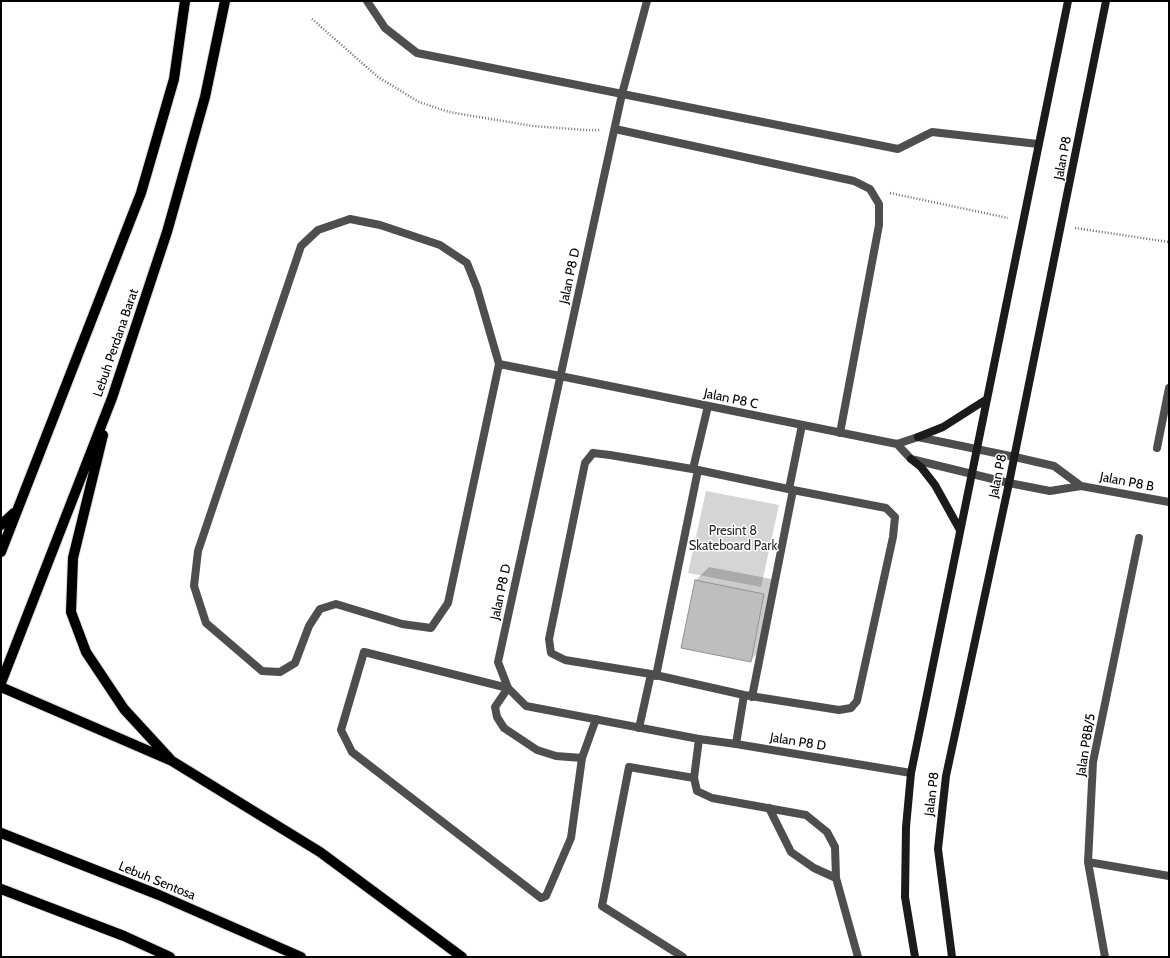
<!DOCTYPE html>
<html>
<head>
<meta charset="utf-8">
<style>
  body { margin:0 }
  #map { position:relative; width:1170px; height:958px; overflow:hidden; background:#fff; font-family:Cabin,sans-serif }
  canvas { display:block }
  .frame { position:absolute; inset:0; border:2px solid #000; pointer-events:none }
</style>
</head>
<body>
<div id="map">
<canvas width="1170" height="958"></canvas>
<div class="frame"></div>
</div>
<script>
const ctx = document.querySelector('canvas').getContext('2d');
ctx.lineJoin = 'round';
function fill(path, color) { ctx.fillStyle = color; ctx.fill(path, 'evenodd'); }
const toPath = rows => new Path2D(rows.map(r => 'M' + r).join(''));
function stroke(path, color, width, dash) { ctx.strokeStyle = color; ctx.lineWidth = width; ctx.lineCap = dash ? 'butt' : 'round'; ctx.setLineDash(dash || []); ctx.stroke(path); }
function drawText(font, color, halo, rows, align = 'center') {
  ctx.font = font + ' Cabin,sans-serif'; ctx.lineWidth = 3; ctx.setLineDash([]); ctx.textBaseline = 'middle'; ctx.strokeStyle = halo; ctx.fillStyle = color; for (const [text, x, y, turn = 0] of rows) {
    ctx.save(); ctx.translate(x, y); ctx.rotate((+turn || 0) * Math.PI / 180); ctx.textAlign = isNaN(turn) ? turn : align; if (halo) ctx.strokeText(text, 0, 0); ctx.fillText(text, 0, 0); ctx.restore();
  }
}
fill(toPath([
  [706,491,779,505,761,587,688,573]
]), '#d5d5d5');
fill(toPath([
  [709,567,777,580,764,647,750,661,696,580]
]), '#0003');
const building = toPath([
  [695,580,764,594,751,662,681,648,695,580]
]);
fill(building, '#bebebe');
stroke(building, '#929292', 1);
const primary = toPath([
  [103,435,73,558,71,612,86,652,124,709,170,759],
  [1,525,14,513],
  [1,552,141,193,174,79,185,1],
  [1,683,112,398,167,232,205,97,225,1],
  [1,687,172,761,320,852,462,957],
  [1,833,159,895,301,957],
  [1,889,124,936,170,957]
]);
stroke(primary, '#dbdbdb', 12);
stroke(toPath([
  [312,19,378,77,419,102,449,112,533,126,586,130,600,130],
  [890,193,1008,218],
  [1075,228,1169,242]
]), '#707070', 2.5, [1, 2]);
stroke(toPath([
  [367,1,385,28,417,53,898,149,932,132,1038,144],
  [622,94,647,1],
  [615,129,854,181,870,189,879,204,879,225,840,433],
  [350,219,380,225,440,245,467,263,477,288,499,364,448,603,431,628,402,624,336,604,320,609,309,626,295,663,280,672,262,671,206,623,194,586,198,551,301,246,318,230,350,219],
  [499,364,560,376],
  [593,453,610,455,698,470,793,490,886,508,895,517,893,537,857,701,851,708,839,710,744,695,651,674,565,660,551,653,549,639,585,463,593,453],
  [693,469,708,406],
  [789,489,802,425],
  [656,676,698,470],
  [752,697,793,490],
  [639,728,651,674],
  [699,739,694,778,697,791,712,798,806,815,827,832,835,847,836,878,858,957],
  [736,744,744,695],
  [582,758,556,756,537,750,504,728,497,717,495,707,508,688,364,652,341,730,352,752,541,898,546,896,571,838,582,758,596,719],
  [769,808,791,852,814,868,836,878],
  [683,957,602,906,629,767,694,778]
]), '#4e4e4e', 8);
stroke(toPath([
  [622,94,498,662,508,688,526,706,699,739,736,744,911,773],
  [560,376,897,444,918,437,1015,457,1054,466,1081,486],
  [897,444,911,459,1009,483,1050,491,1081,486,1169,502],
  [1157,448,1169,388],
  [1088,862,1169,876],
  [1105,957,1088,862,1093,762,1139,538]
]), '#4e4e4e', 8);
stroke(toPath([
  [918,437,943,427,987,399],
  [911,459,921,467,935,485,960,530],
  [915,957,905,897,906,827,911,773,1068,1],
  [952,957,938,849,946,776,1009,483,1106,1]
]), '#1b1b1b', 8);
stroke(primary, '#000', 10);
drawText('13px', '#000', '#fff', [
  ["Jalan P8",1063,158,-79],
  ["Jalan P8 D",570,276,-78],
  ["Lebuh Perdana Barat",116,343,-71],
  ["Jalan P8 C",731,399,12],
  ["Jalan P8",998,476,-78],
  ["Jalan P8 B",1127,482,11],
  ["Jalan P8 D",501,592,-78],
  ["Jalan P8 D",798,742,9],
  ["Jalan P8B/5",1086,745,-81],
  ["Jalan P8",932,794,-83],
  ["Lebuh Sentosa",157,881,22]
]);
drawText('13px', '#2c2c2c', '#fff', [
  ["Presint 8",733,531],
  ["Skateboard Park",733,546]
]);
</script>
</body>
</html>
